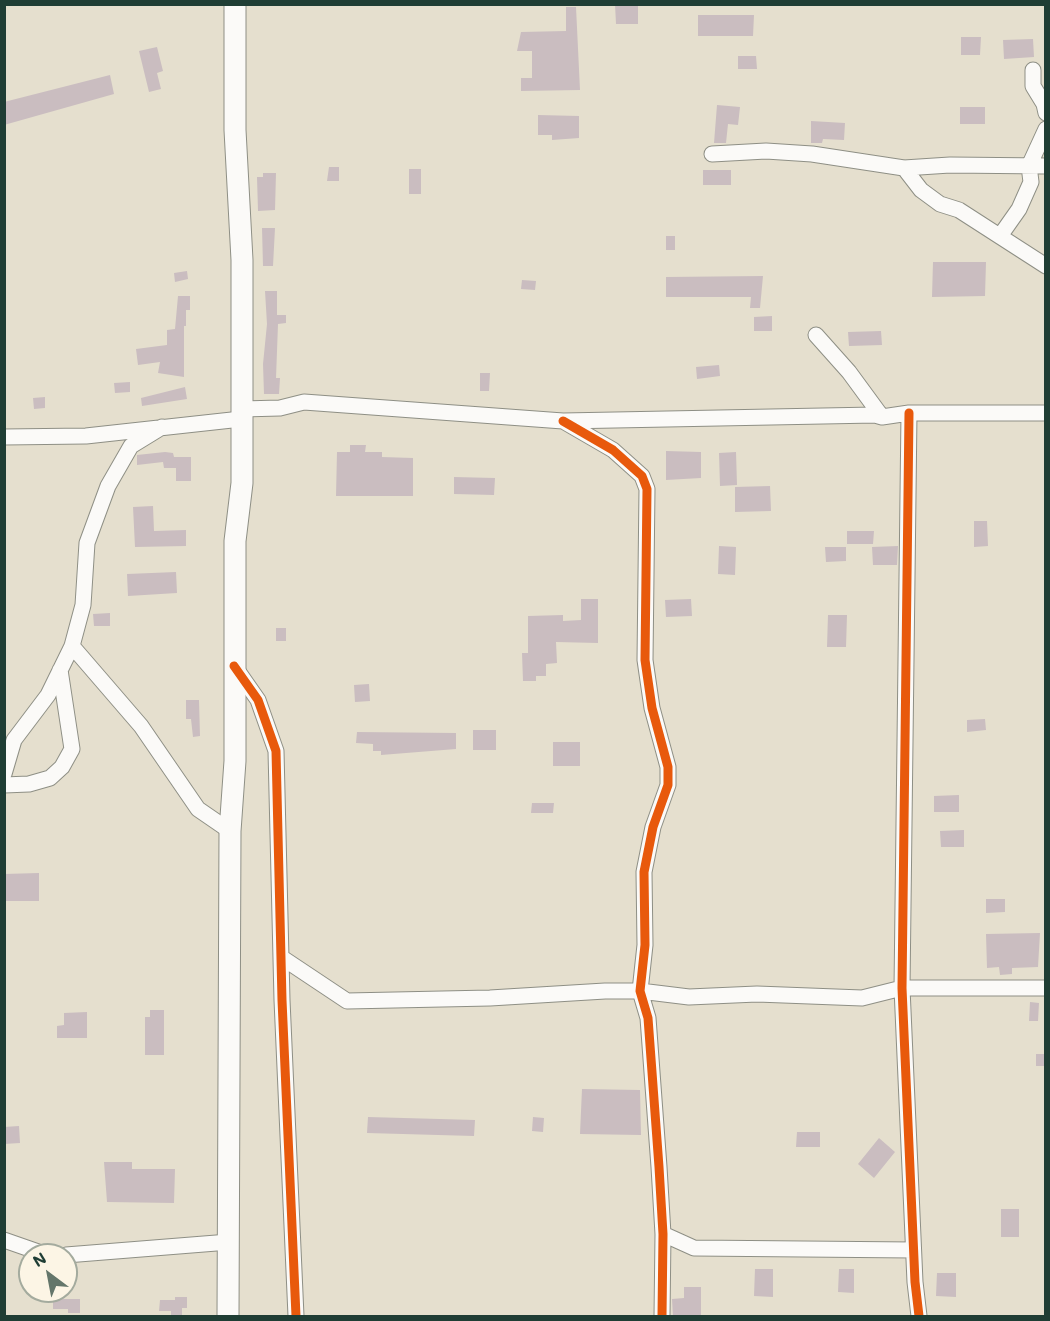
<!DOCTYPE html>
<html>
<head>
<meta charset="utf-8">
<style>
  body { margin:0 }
  #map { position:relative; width:1050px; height:1321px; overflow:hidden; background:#e5dfce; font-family:Mali,sans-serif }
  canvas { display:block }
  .frame { position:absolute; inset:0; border:6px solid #1f3d34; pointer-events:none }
  .north { position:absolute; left:18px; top:1243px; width:60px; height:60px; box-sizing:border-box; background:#fcf5e5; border:2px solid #a4ab9e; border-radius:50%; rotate:328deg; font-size:16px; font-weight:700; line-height:24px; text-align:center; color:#1f3d34 }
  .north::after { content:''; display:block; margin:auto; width:21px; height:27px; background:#64766a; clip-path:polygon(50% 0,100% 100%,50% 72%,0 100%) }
</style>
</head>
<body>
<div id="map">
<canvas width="1050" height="1321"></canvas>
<div class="frame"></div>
<div class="north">N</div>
</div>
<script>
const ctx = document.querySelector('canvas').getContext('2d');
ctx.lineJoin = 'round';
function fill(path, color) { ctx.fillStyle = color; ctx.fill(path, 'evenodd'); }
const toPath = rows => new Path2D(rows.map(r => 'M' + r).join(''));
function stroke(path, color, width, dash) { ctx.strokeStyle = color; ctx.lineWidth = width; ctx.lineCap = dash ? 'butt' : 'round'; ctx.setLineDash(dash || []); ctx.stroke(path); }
fill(toPath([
  [615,4,638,4,638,24,616,24],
  [566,7,576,7,580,90,521,91,521,78,532,78,532,51,517,51,521,32,566,31],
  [698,15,754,15,753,36,698,36],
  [961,37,981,37,980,55,961,55],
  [1033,39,1034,57,1004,59,1003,40],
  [157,47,163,71,157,73,161,89,149,92,139,51],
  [738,56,756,56,757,69,738,69],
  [110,75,114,94,4,125,4,102],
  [717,105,740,107,738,125,728,124,726,143,714,143],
  [960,107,985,107,985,124,960,124],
  [538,115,579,116,579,138,552,140,552,135,538,135],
  [811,121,845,123,844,140,823,139,822,143,811,143],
  [329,167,339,167,339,181,327,181],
  [409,169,421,169,421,194,409,194],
  [703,170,731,170,731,185,703,185],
  [263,173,276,173,275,210,258,211,257,177,263,177],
  [262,228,275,228,273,266,263,266],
  [666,236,675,236,675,250,666,250],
  [933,262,986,262,985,296,932,297],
  [187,271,188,279,175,282,174,273],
  [763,276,760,308,750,308,751,297,666,297,666,277],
  [522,280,536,281,535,290,521,289],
  [265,291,277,291,277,315,286,315,286,323,278,324,276,378,280,378,279,394,264,394,263,364,267,324],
  [178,296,190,296,190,310,186,310,186,326,184,326,184,377,158,373,160,362,138,365,136,349,167,345,167,330,175,329],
  [772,316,772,331,754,331,754,317],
  [881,331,882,345,849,346,848,332],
  [719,365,720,376,697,379,696,367],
  [480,373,490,373,489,391,480,391],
  [130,382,130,392,115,393,114,383],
  [185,387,187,399,142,406,141,398],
  [45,397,45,408,34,409,33,398],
  [350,445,366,445,365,452,382,452,382,457,413,458,413,496,336,496,337,452,350,452],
  [666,451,701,452,701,478,666,480],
  [165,452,173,453,174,457,191,457,191,481,176,481,176,468,164,468,163,462,137,465,137,455],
  [736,452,737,485,720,486,719,453],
  [454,477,495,478,494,495,454,494],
  [770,486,771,511,735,512,735,487],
  [153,506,154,531,186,530,186,546,135,547,133,507],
  [974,521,987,521,988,546,974,547],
  [847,531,874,531,873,544,847,544],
  [719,546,736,547,735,575,718,574],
  [898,546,897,565,873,565,872,547],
  [825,547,846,547,846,561,826,562],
  [176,572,177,593,128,596,127,574],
  [581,599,598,599,598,643,556,642,557,663,546,664,546,676,536,676,536,681,523,681,522,653,528,653,528,616,563,615,563,621,581,620],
  [691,599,692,616,666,617,665,600],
  [110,613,110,626,94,626,93,614],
  [828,615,847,615,846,647,827,647],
  [276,628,286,628,286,641,276,641],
  [369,684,370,701,355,702,354,685],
  [186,700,199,700,200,736,193,737,191,719,186,719],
  [985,719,986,730,967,732,967,720],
  [473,730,496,730,496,750,473,750],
  [357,732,456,733,456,749,381,755,381,751,373,751,373,744,356,743],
  [553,742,580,742,580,766,553,766],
  [959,795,959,812,934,812,934,796],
  [532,803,554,803,553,813,531,813],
  [964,830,964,847,941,847,940,831],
  [39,873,39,901,4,901,4,874],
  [986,899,1005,899,1005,912,986,913],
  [1040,933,1038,967,1012,968,1012,974,1000,975,999,967,987,968,986,934],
  [1030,1002,1039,1003,1038,1021,1029,1021],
  [150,1010,164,1010,164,1055,145,1055,145,1017,150,1017],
  [87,1012,87,1038,57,1038,57,1026,64,1025,64,1013],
  [1036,1054,1046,1054,1046,1066,1036,1066],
  [582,1089,640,1090,641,1135,580,1134],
  [368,1117,475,1120,474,1136,367,1133],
  [533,1117,544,1118,543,1132,532,1131],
  [19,1126,20,1143,4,1144,4,1127],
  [797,1132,820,1132,820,1147,796,1147],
  [879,1138,895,1152,874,1178,858,1164],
  [104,1162,132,1162,132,1169,175,1169,174,1203,107,1202],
  [1001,1209,1019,1209,1019,1237,1001,1237],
  [755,1269,773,1269,773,1297,754,1296],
  [839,1269,854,1269,854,1293,838,1292],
  [937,1273,956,1273,956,1297,936,1296],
  [684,1287,701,1287,701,1317,673,1317,672,1299,684,1298],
  [175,1297,187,1297,187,1308,182,1308,182,1317,171,1317,171,1311,159,1311,160,1300,175,1300],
  [53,1299,80,1299,80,1313,68,1313,68,1309,53,1309]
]), '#cabdc0');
const minor = toPath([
  [1033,70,1033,86,1044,104,1046,113],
  [712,154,766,151,812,154,904,168,950,165,1046,166],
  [904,168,921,190,940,204,959,210,1046,266],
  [1000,236,1019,209,1031,182,1029,166,1046,129],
  [816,335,849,372,882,417],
  [242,409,280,408,304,402,563,421,875,415,882,417,909,413,1046,413],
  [909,413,902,988,915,1282,919,1316],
  [563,421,613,450,642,476,647,489,645,660,652,708,668,767,668,785,653,827,644,872,645,945,640,991,648,1018,659,1167,663,1234,662,1316],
  [4,437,86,436,241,419],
  [72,646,141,726,198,809,230,831],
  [235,667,258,700,276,751,282,1000,296,1316],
  [4,774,14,740,48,695,72,646,83,605,87,543,108,486,131,446,162,427],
  [4,785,29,784,50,778,62,767,72,749,60,670],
  [281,957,347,1001,490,998,605,991,640,991,689,997,757,994,862,998,902,988,1046,988],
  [663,1234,694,1248,913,1250],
  [4,1240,47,1255],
  [66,1255,229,1242]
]);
const highway = toPath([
  [228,1316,230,831,235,761,235,541,242,483,242,260,235,130,235,4]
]);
stroke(minor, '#8e8f85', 17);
stroke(highway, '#8e8f85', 23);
stroke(minor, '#fbfaf8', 15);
stroke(highway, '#fbfaf8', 21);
stroke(toPath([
  [909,413,902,988,915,1282,919,1316],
  [563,421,613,450,642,476,647,489,645,660,652,708,668,767,668,785,653,827,644,872,645,945,640,991,648,1018,659,1167,663,1234,662,1316],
  [234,666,258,700,276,751,282,1000,296,1316]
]), '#e8590c', 9);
</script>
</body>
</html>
